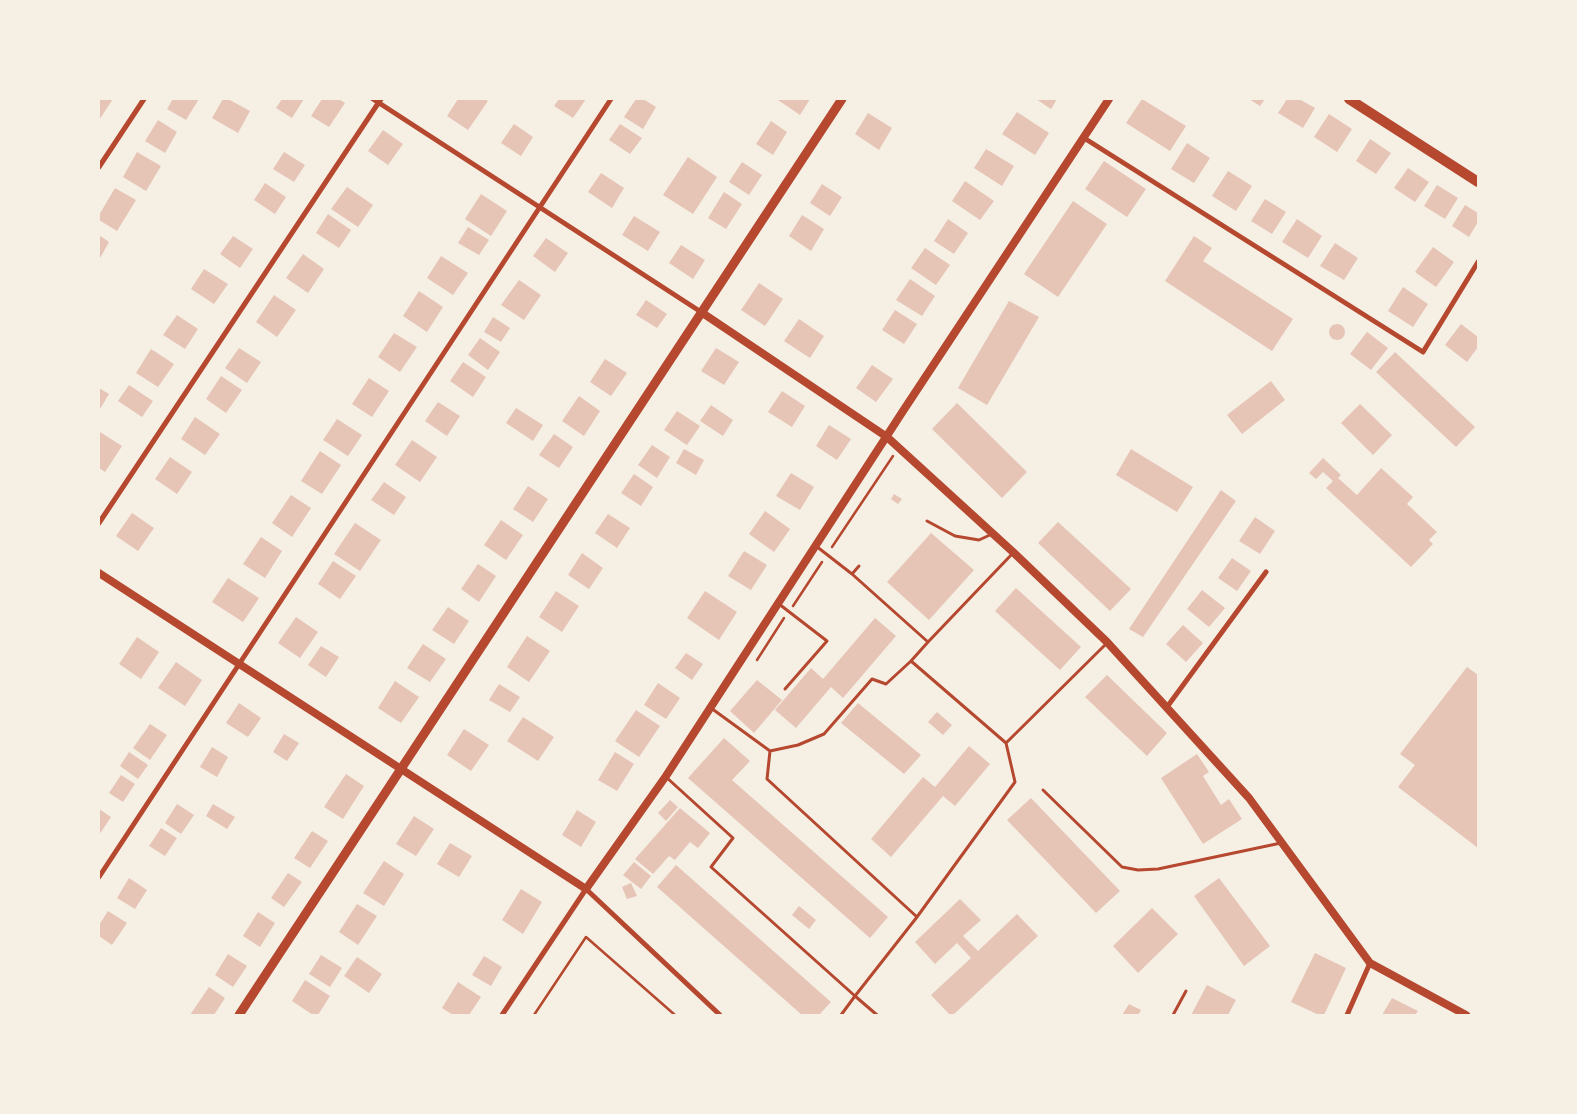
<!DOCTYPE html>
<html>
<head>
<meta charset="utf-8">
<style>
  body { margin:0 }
  #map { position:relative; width:1577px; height:1114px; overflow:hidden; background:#f6efe4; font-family:"Fira Sans Condensed",sans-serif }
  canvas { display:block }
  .frame { position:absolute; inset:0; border:100px solid #f6efe4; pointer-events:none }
</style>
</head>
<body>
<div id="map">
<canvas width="1577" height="1114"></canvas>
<div class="frame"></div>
</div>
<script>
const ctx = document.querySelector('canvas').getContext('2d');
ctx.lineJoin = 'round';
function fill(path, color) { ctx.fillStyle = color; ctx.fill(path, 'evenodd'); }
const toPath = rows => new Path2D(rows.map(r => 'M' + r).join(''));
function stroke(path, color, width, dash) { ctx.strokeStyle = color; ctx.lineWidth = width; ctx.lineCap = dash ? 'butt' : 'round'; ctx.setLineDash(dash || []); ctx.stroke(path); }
fill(toPath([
  [99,99,113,99,99,120],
  [173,99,199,99,186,120,167,109],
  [223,99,228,99,250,111,238,133,212,118],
  [282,99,304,99,292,118,276,108],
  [322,99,339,99,345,103,329,127,311,116],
  [458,99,485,99,488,101,468,130,447,116],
  [559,99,586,99,573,118,554,106],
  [636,99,643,99,656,107,643,129,624,117],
  [779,99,810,99,800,115,778,100],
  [1036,99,1057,99,1051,109],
  [1142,99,1186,126,1170,151,1126,123],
  [1249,99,1265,99,1260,106],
  [1287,99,1299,99,1315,108,1303,128,1278,113],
  [1017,112,1049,133,1035,155,1002,134],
  [868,113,892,128,879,150,855,134],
  [1329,114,1352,129,1337,152,1314,137],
  [158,120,177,132,165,153,145,141],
  [771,121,787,132,773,155,756,144],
  [514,124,533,137,521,156,501,143],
  [620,124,642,138,630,154,609,140],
  [383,130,403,144,388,165,368,151],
  [1370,139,1391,153,1376,174,1356,161],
  [1187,143,1210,158,1194,183,1171,169],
  [986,149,1014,166,1002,186,974,168],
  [137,152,161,166,146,191,123,177],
  [284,152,305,165,294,182,273,169],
  [688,157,717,177,693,214,663,195],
  [1104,161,1146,189,1127,217,1085,189],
  [742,162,762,175,749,195,729,182],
  [1408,168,1429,182,1415,202,1394,188],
  [1228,171,1252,186,1236,211,1212,196],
  [601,173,624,188,612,208,588,192],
  [965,181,994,201,980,220,952,201],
  [265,183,286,197,275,214,254,200],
  [822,184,842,197,830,216,810,203],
  [1437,185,1458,198,1445,219,1424,206],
  [347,187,373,205,358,227,331,209],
  [115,188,136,200,117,231,99,220,99,215],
  [724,192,742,204,726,229,708,218],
  [481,194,507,211,491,236,465,219],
  [1265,199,1286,212,1272,234,1251,221],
  [1073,201,1107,224,1058,297,1024,274],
  [1465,205,1478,213,1478,222,1469,237,1452,226],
  [328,214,351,230,339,248,316,233],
  [802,215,824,229,811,251,789,236],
  [634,216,660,232,648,251,622,235],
  [948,219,968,233,954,254,934,241],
  [1297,219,1322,236,1308,258,1282,242],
  [468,227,489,240,479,255,458,243],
  [99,235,109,242,99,260],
  [233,236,253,249,240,268,220,254],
  [1194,236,1212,248,1203,261,1293,319,1272,351,1165,281],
  [546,238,568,253,555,272,533,256],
  [1335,243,1358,258,1344,280,1320,266],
  [681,245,705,260,693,279,669,263],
  [1433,247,1454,262,1436,287,1415,272],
  [925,248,950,265,936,285,911,268],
  [303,254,324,269,308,293,286,278],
  [441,256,468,273,453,295,427,278],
  [204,269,228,284,214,304,191,289],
  [910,279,935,296,922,316,896,300],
  [519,280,541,295,524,320,501,305],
  [759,283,783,299,765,326,741,310],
  [1403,287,1428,304,1413,327,1388,311],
  [419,291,443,307,427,332,403,316],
  [274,295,296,310,277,337,256,322],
  [646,300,667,314,657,328,636,315],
  [1009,301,1039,317,987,405,958,388],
  [895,310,917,324,904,344,882,330],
  [177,315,198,329,185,349,163,335],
  [493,317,510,328,501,342,484,332],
  [799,319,824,336,810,358,784,341],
  [1461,324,1478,337,1478,347,1467,362,1445,345],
  '1329 332a8 8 0 1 1 16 0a8 8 0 1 1-16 0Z',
  [1367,332,1388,348,1371,370,1350,354],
  [394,333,417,347,400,372,378,357],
  [480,338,500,352,488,370,468,355],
  [239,348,261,362,247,383,225,368],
  [716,348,739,362,724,385,701,371],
  [151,349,174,364,158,387,136,373],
  [1395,352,1475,427,1456,447,1376,372],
  [605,359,627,373,611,396,590,382],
  [463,362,486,377,473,397,450,381],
  [872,365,893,379,876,402,856,388],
  [221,376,242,390,226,413,206,399],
  [369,378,389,391,372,417,352,404],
  [1271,381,1285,400,1242,434,1227,415],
  [129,385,153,401,142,417,118,401],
  [99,388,109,394,100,409,99,408],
  [782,391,805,406,792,427,768,412],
  [579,396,600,411,584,436,562,421],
  [438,402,460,416,447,436,425,421],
  [957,403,1027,472,1002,498,932,429],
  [1360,404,1392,435,1373,455,1341,423],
  [711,405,733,420,723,436,700,421],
  [516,408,543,425,533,441,506,423],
  [677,411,700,426,687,445,664,430],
  [195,417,220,434,205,455,181,439],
  [337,419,362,435,348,456,323,440],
  [829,425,851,439,837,460,816,446],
  [100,432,122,446,105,472,99,468],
  [554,434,573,447,559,468,539,455],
  [412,440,437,457,420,482,395,465],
  [652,445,670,457,657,478,638,465],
  [684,449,704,460,696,475,676,463],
  [1131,449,1193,487,1177,512,1116,475],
  [320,451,341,465,322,494,301,481],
  [170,457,192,472,177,494,155,479],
  [1323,458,1341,475,1338,478,1357,495,1381,468,1413,497,1407,504,1437,532,1429,540,1433,544,1411,567,1326,488,1333,481,1323,472,1316,479,1309,473],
  [791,473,814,487,800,510,776,496],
  [634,474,653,487,641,506,621,493],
  [384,482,406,497,394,515,371,500],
  [528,486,548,499,533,522,513,509],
  [1221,490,1236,501,1143,637,1129,629],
  [894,494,902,499,898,504,891,499],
  [291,495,311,508,292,537,272,523],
  [765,511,790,529,774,552,749,534],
  [132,513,154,528,138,551,116,536],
  [608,514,630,528,617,548,595,533],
  [1255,517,1275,531,1260,554,1239,541],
  [501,520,523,535,506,560,484,545],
  [1058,522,1131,589,1110,611,1038,543],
  [355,523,381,540,360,571,334,554],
  [931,533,974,570,929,620,887,582],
  [261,537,282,551,265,578,243,564],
  [744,551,767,565,751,590,728,576],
  [582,553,603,568,589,589,568,575],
  [1232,558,1251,571,1237,591,1218,578],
  [333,561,356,576,340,599,318,584],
  [478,564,496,576,479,602,461,589],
  [228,578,259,598,243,622,212,602],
  [1016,588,1081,647,1060,670,995,611],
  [1202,590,1225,608,1209,627,1187,609],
  [556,591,579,606,562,632,539,617],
  [705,591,737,612,719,640,687,618],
  [448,607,469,621,454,644,432,630],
  [296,617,318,632,300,658,278,643],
  [875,618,896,636,843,698,831,687,796,728,775,710,811,668,823,679],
  [1183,625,1203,643,1186,662,1166,644],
  [527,636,550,651,529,682,507,667],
  [137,637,159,652,141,679,119,664],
  [423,644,446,659,430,682,407,668],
  [321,646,339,657,326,677,308,665],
  [686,653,703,664,692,680,675,668],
  [176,662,202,680,185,706,158,688],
  [1467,667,1478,675,1478,848,1398,787,1415,765,1400,754],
  [1107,675,1167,733,1147,756,1085,697],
  [757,680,782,700,754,733,730,711],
  [395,681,419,697,401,723,378,708],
  [658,683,680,698,666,719,644,705],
  [499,684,520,697,510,712,489,700],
  [239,703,261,718,248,737,226,723],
  [858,703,921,755,904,774,841,723],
  [636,710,660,726,639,757,615,741],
  [937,712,952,725,943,735,928,722],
  [523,717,554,737,538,761,507,741],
  [150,724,167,735,150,760,133,748],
  [464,729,489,745,471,771,447,755],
  [284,734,299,743,287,761,273,752],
  [724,738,750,761,732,780,888,917,870,938,688,778],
  [969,746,990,764,955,806,943,796,891,857,871,839,923,777,935,787],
  [212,747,228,757,217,777,200,767],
  [129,752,148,765,138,779,120,766],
  [615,752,634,764,617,791,598,780],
  [1197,754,1209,772,1203,776,1221,805,1229,799,1242,819,1203,844,1161,778],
  [346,774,364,786,343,819,324,807],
  [121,775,135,784,123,802,109,793],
  [1031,798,1120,891,1096,913,1007,820],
  [670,800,678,807,666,821,658,813],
  [177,804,194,815,181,834,165,823],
  [213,804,235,817,227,829,206,816],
  [680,808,710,833,698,848,690,842,675,860,669,856,653,874,635,859],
  [99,809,111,817,99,835],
  [577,810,596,822,581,847,562,835],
  [414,816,434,829,416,856,396,844],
  [161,828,177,838,165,856,149,846],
  [312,831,328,841,310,868,294,858],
  [450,843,472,856,459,877,437,864],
  [384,861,404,874,384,906,363,893],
  [634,862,651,876,641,889,623,875],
  [676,865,831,1002,819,1015,802,1015,657,887],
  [288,873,302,882,284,907,271,898],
  [129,878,147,890,135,909,117,898],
  [1219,878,1270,946,1244,966,1194,896],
  [631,883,637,896,627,899,622,887],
  [521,889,542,902,523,934,502,920],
  [960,899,981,920,963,936,978,951,1017,914,1038,936,953,1015,950,1015,931,995,971,958,957,943,935,964,915,942],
  [357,904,377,916,358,945,339,932],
  [799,906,816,920,809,929,792,915],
  [1152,908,1178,934,1138,973,1113,946],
  [108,911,127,923,112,945,99,936,99,925],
  [258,912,275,923,260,947,243,936],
  [1315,953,1346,968,1324,1015,1319,1015,1291,1002],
  [228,954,247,966,233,987,215,975],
  [321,955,342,968,330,987,309,974],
  [484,956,502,967,491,986,472,975],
  [357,957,382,974,369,993,344,976],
  [305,980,330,996,318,1015,313,1015,292,1001],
  [458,982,481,997,469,1015,453,1015,442,1008],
  [1207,985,1236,1000,1228,1015,1191,1015],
  [209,987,225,998,214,1015,190,1015],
  [1392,998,1418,1011,1415,1015,1382,1015],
  [1129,1004,1141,1010,1138,1015,1122,1015]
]), '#e6c5b7');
stroke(toPath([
  [832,547,893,456],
  [793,606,822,562],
  [757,660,784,618],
  [534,1015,586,937,675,1015]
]), '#b5482f', 2.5);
stroke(toPath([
  [927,521,955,536,979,540,992,534],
  [816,546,852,574,928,642,911,661],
  [852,574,859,566],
  [779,604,827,641,785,689],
  [928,642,1013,553],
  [711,708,770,751,767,779,917,917],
  [770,751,798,745,824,734,872,679,886,684,911,661,1006,743],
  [666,777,733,838,711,867,855,996,841,1015],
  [1043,790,1122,867,1138,870,1158,869,1281,843],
  [877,1015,855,996,917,917,1015,782,1006,743,1107,643],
  [1173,1015,1186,991]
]), '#b5482f', 3);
stroke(toPath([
  [373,99,701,312],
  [1084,138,1423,352,1478,262],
  [99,167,144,99],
  [99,523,381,99],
  [1167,707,1266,572],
  [99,877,611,99],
  [502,1015,586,889,720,1015],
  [1347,1015,1370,963]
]), '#b5482f', 5);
stroke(toPath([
  [701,312,887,437,1013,552,1107,642,1249,798,1370,963,1466,1015],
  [99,573,586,889,666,776,903,411,1109,99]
]), '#b5482f', 8);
stroke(toPath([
  [239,1015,842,99]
]), '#b5482f', 9);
stroke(toPath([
  [1349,99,1478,182]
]), '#b5482f', 10);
</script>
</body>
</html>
